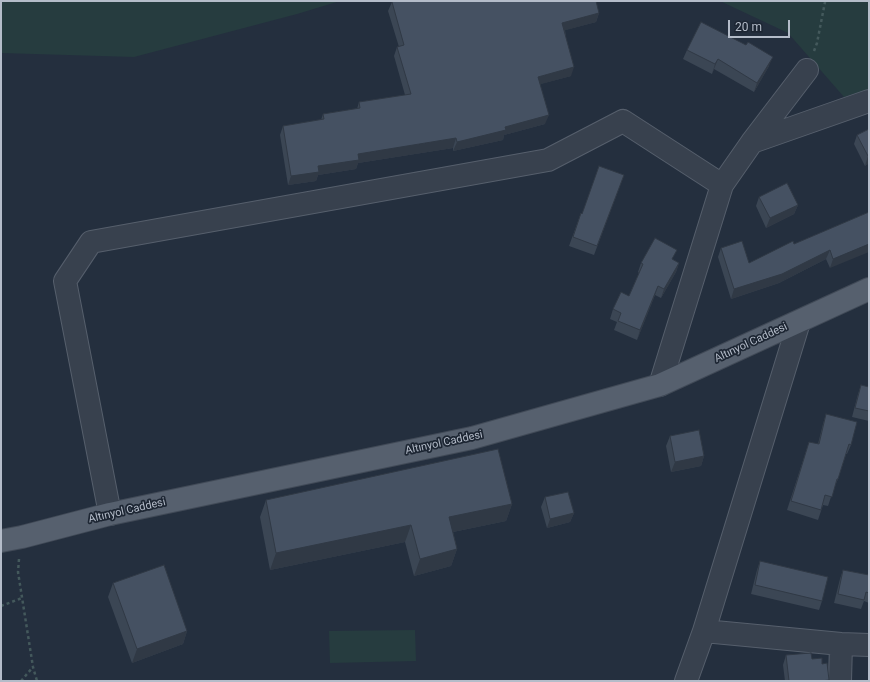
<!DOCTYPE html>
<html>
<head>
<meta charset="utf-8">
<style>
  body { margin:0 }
  #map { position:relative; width:870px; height:682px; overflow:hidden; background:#242f3e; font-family:Roboto,sans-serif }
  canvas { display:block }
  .frame { position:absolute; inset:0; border:2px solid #b4bcc9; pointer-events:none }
  .scale { position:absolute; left:728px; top:20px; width:62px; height:18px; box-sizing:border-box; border:2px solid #b4bcc9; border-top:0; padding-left:5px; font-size:12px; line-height:14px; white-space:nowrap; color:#b4bcc9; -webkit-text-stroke:3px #1d2633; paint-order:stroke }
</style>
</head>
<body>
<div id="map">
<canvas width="870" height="682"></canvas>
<div class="frame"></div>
<div class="scale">20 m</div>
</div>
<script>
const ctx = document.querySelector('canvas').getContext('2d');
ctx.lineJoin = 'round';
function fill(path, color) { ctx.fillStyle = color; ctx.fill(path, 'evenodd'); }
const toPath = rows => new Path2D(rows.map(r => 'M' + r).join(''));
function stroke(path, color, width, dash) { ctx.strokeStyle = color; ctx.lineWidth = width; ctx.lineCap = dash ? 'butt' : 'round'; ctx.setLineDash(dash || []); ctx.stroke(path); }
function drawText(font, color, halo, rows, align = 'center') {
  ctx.font = font + ' Roboto,sans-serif'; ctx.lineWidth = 3.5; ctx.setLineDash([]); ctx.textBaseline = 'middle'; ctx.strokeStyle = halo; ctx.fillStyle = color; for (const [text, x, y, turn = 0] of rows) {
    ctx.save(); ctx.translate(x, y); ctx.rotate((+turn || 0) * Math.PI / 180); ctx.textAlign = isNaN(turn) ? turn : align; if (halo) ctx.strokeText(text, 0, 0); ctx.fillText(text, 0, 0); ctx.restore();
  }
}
fill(toPath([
  [1,1,340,1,297,14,134,57,1,53],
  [720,1,869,1,869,89,844,97,788,33],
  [415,630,416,661,330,663,329,631]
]), '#263c3f');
const minor = toPath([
  [752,142,869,101],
  [799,322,704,631,841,644,869,645],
  [660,385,722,185,752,142,807,70],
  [110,514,65,281,91,242,548,160,623,121,722,185],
  [686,681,704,631],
  [840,681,841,644]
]);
const major = toPath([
  [1,541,22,537,110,514,472,438,660,385,869,289]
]);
stroke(minor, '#565f6c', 24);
stroke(major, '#414a57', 24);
stroke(toPath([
  [814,51,817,43,825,2,824,1],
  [19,559,18,572,33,667,37,681],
  [1,606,22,598],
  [21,681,33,667]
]), '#44595c', 2.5, [3, 3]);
stroke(minor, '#38414e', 22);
stroke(major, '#56606e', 22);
fill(toPath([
  [392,2,599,13,596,22,565,30,571,76,540,84,545,124,504,135,503,140,453,151,453,148,358,163,356,169,318,175,316,181,288,185,280,135,283,126,321,120,323,114,357,109,359,102,405,95,394,56,397,47,399,47,388,11],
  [746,45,769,66,754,92,714,69,712,74,683,59,687,50],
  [869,129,869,163,865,166,854,144,857,135],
  [624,175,594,255,569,246,581,213,582,214],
  [759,197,798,205,794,214,766,228,756,206],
  [869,212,830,268,826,259,779,283,731,299,718,257,721,248,749,263,794,244],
  [674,260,679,263,676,272,661,298,655,295,637,340,614,330,617,322,610,319,613,309,629,296,639,273,638,272,641,263],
  [861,385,869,387,869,421,852,417,858,394],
  [826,414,851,445,847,454,846,454,838,479,834,488,828,506,823,505,818,520,787,510,809,442,818,444,823,424],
  [670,436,704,456,701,466,671,472,666,446],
  [545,497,574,513,570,522,547,528,541,507],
  [266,500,512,504,506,521,453,532,457,549,451,566,414,576,405,542,270,570,260,517],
  [760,561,822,601,819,610,751,594,757,570],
  [843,570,869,575,869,603,864,601,861,609,834,603,840,579],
  [113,583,187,631,183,644,132,663,108,597],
  [786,655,812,659,822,664,828,681,785,681,783,665]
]), '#3b4654');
fill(toPath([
  [599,13,596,22,559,32,562,23],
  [773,57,769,66,754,92,757,83],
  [718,59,712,74,715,64],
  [574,67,571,76,534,86,538,77],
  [549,115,545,124,504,135,503,140,453,151,457,142,505,127],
  [456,138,453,148,358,163,356,169,318,175,316,181,288,185,291,176,318,166,358,154],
  [868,156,869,156,869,163,865,166],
  [798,205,794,214,766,228,770,218],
  [869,244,869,252,830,268,833,259],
  [830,250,826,259,779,283,731,299,734,289],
  [679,263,676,272,661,298,664,289],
  [658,286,655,295,637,340,640,330],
  [704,456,701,466,671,472,675,462],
  [512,504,506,521,443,534,449,517],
  [574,513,570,522,547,528,550,519],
  [411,525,405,542,270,570,276,553],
  [457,549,451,566,414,576,420,559],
  [187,631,183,644,132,663,137,649]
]), '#303945');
const building = toPath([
  [394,1,596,1,599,13,562,23,574,67,538,77,549,115,505,127,506,130,457,142,456,138,358,154,359,160,318,166,319,172,291,176,283,126,324,119,323,114,360,108,359,102,411,94,397,47,404,45,392,2,394,1],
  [701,22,746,45,748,42,773,57,757,83,718,59,715,64,687,50,701,22],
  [869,129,869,156,868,156,857,135,869,129],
  [599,166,624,175,597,246,573,237,581,213,582,214,599,166],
  [787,183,798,205,770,218,759,197,787,183],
  [869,212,869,244,833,259,830,250,782,274,734,289,721,248,742,241,749,263,793,241,794,244,869,212],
  [655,238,677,250,672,259,679,263,664,289,658,286,640,330,618,321,621,313,613,309,621,292,629,296,643,264,641,263,655,238],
  [861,385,869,387,869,411,855,408,861,385],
  [826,414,857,422,851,445,849,444,838,479,837,479,832,497,825,495,821,510,791,501,809,442,819,444,826,414],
  [699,430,704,456,675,462,670,436,699,430],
  [498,449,512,504,449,517,457,549,420,559,411,525,276,553,266,500,498,449],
  [568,492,574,513,550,519,545,497,568,492],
  [760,561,828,577,822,601,755,585,760,561],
  [164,565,187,631,137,649,113,583,164,565],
  [843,570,869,575,869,593,866,592,864,600,838,594,843,570],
  [811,653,812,659,822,658,822,664,827,663,829,680,821,681,789,681,786,655,811,653]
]);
fill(building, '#455162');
stroke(building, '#303945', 1);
drawText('11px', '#b4bcc9', '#1d2633', [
  ["Altınyol Caddesi",751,343,-25],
  ["Altınyol Caddesi",444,443,-12],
  ["Altınyol Caddesi",127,511,-13]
]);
</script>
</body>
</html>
